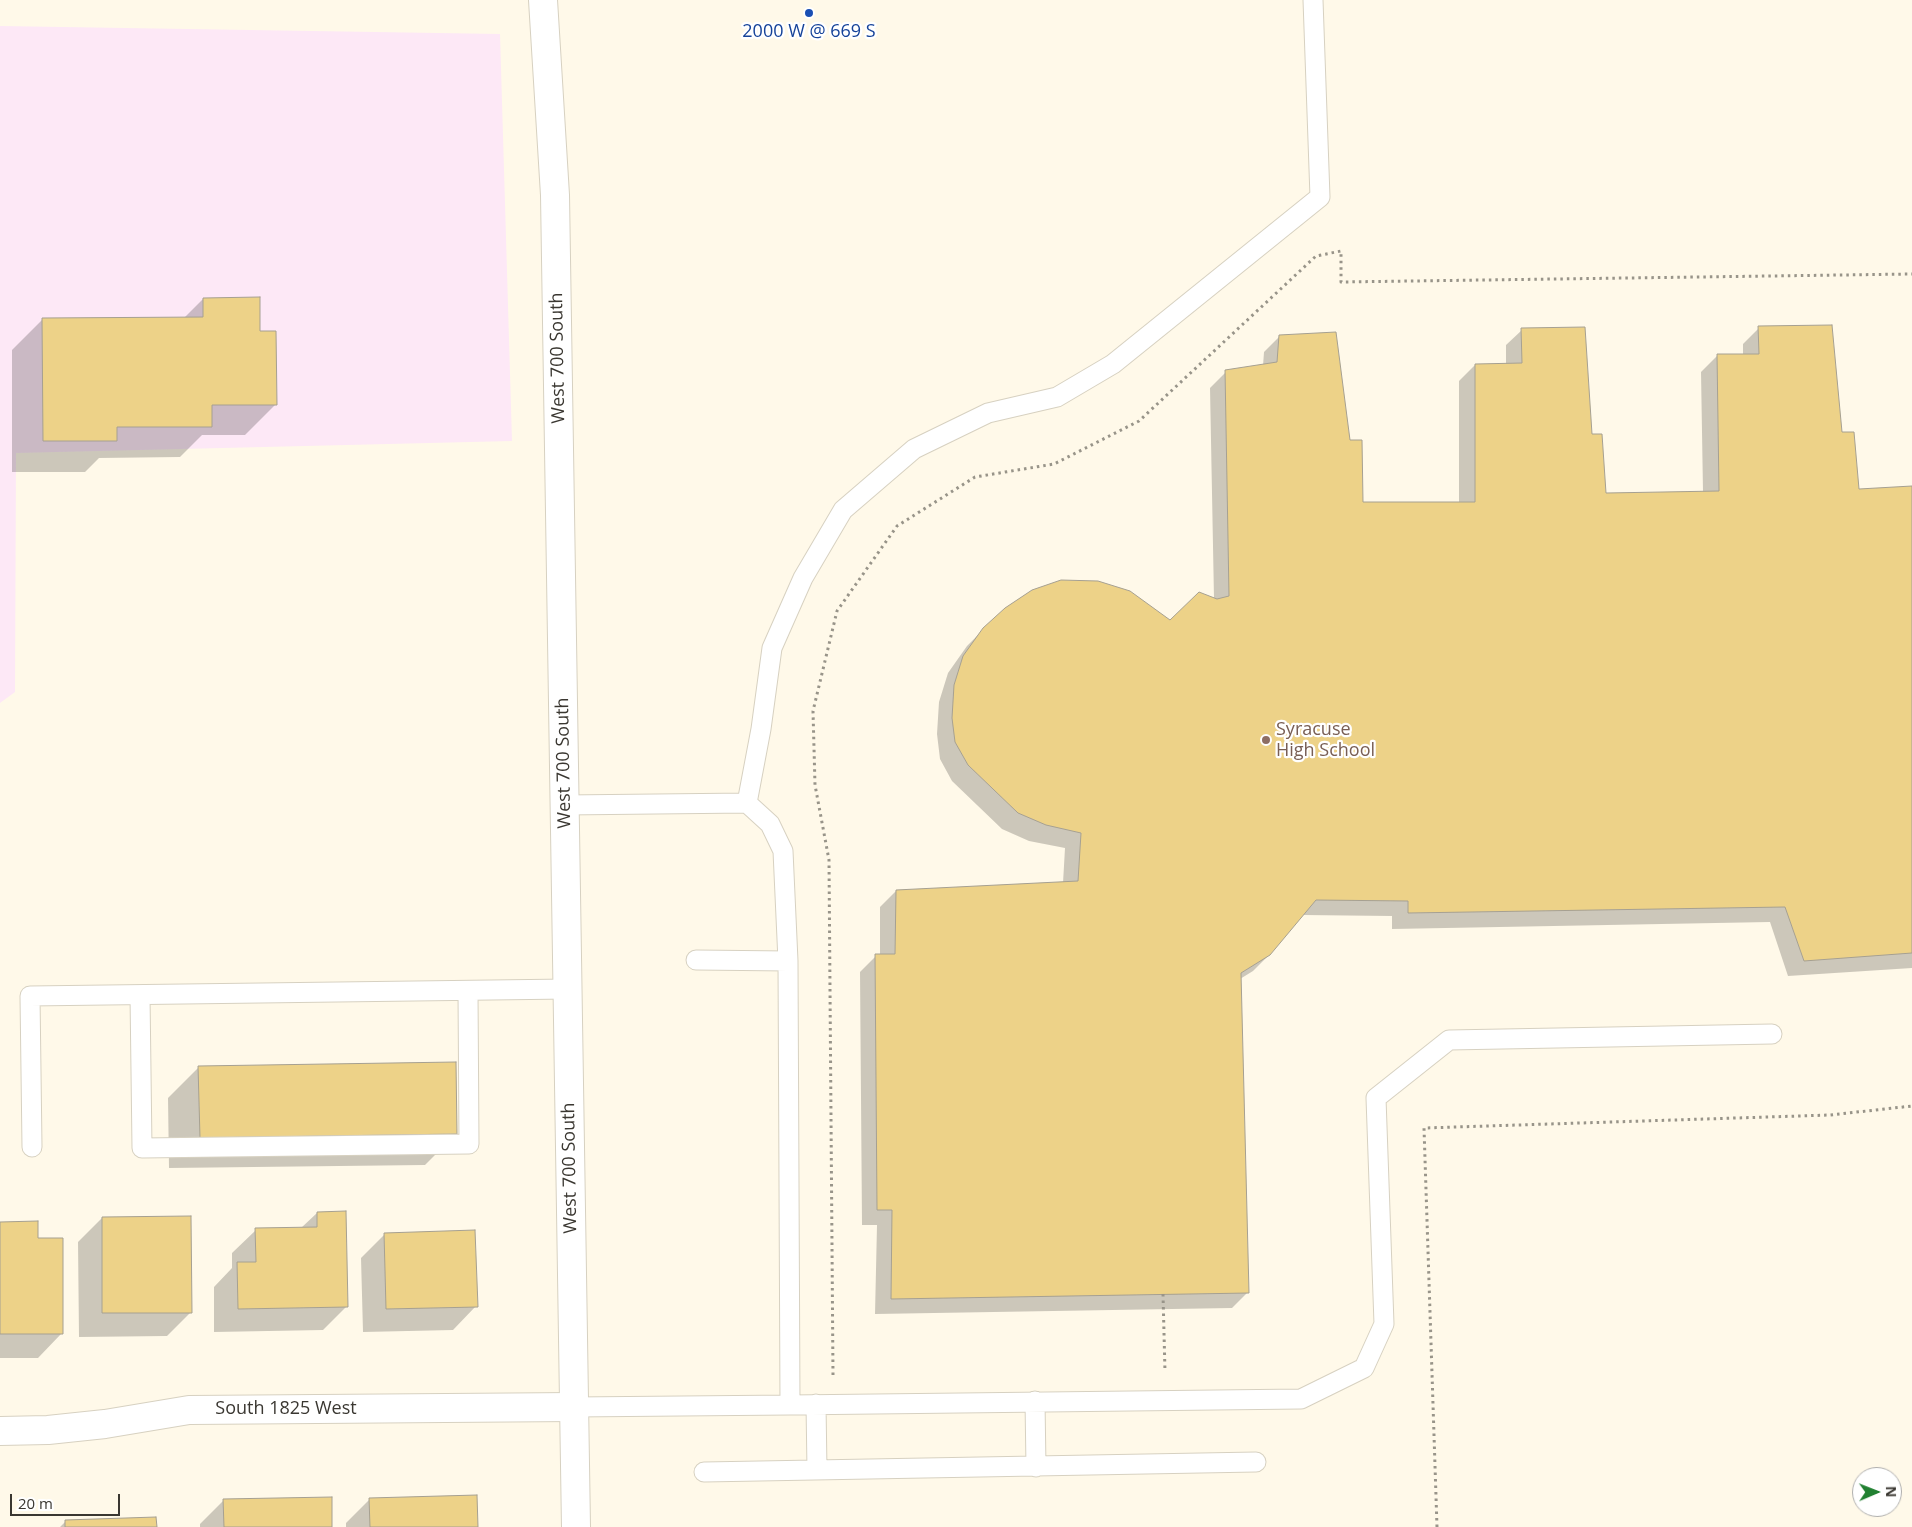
<!DOCTYPE html>
<html>
<head>
<meta charset="utf-8">
<style>
  body { margin:0 }
  #map { position:relative; width:1912px; height:1527px; overflow:hidden; background:#fff9e9; font-family:"Open Sans",sans-serif }
  canvas { display:block }
  .north { position:absolute; left:1852px; top:1467px; width:50px; height:50px; box-sizing:border-box; background:#fff; border:1px solid #b0afad; border-radius:50%; rotate:89deg; font-size:14px; font-weight:700; line-height:20px; text-align:center; color:#3a3731 }
  .north::after { content:''; display:block; margin:auto; width:18px; height:22px; background:#218031; clip-path:polygon(50% 0,100% 100%,50% 72%,0 100%) }
  .scale { position:absolute; left:10px; top:1494px; width:110px; height:22px; box-sizing:border-box; border:2px solid #3a3731; border-top:0; padding-left:6px; font-size:15px; line-height:18px; white-space:nowrap; color:#3a3731; -webkit-text-stroke:4px #fff; paint-order:stroke }
</style>
</head>
<body>
<div id="map">
<canvas width="1912" height="1527"></canvas>
<div class="north">N</div>
<div class="scale">20 m</div>
</div>
<script>
const ctx = document.querySelector('canvas').getContext('2d');
ctx.lineJoin = 'round';
function fill(path, color) { ctx.fillStyle = color; ctx.fill(path, 'evenodd'); }
const toPath = rows => new Path2D(rows.map(r => 'M' + r).join(''));
function stroke(path, color, width, dash) { ctx.strokeStyle = color; ctx.lineWidth = width; ctx.lineCap = dash ? 'butt' : 'round'; ctx.setLineDash(dash || []); ctx.stroke(path); }
function drawText(font, color, halo, rows, align = 'center') {
  ctx.font = font + ' "Open Sans",sans-serif'; ctx.lineWidth = 4.5; ctx.setLineDash([]); ctx.textBaseline = 'middle'; ctx.strokeStyle = halo; ctx.fillStyle = color; for (const [text, x, y, turn = 0] of rows) {
    ctx.save(); ctx.translate(x, y); ctx.rotate((+turn || 0) * Math.PI / 180); ctx.textAlign = isNaN(turn) ? turn : align; if (halo) ctx.strokeText(text, 0, 0); ctx.fillText(text, 0, 0); ctx.restore();
  }
}
fill(toPath([
  [0,26,500,34,512,441,16,453,15,692,0,703]
]), '#fde8f6');
fill(toPath([
  [203,299,259,332,276,404,245,435,202,435,180,457,99,458,85,472,12,472,12,350,43,319,184,318],
  [1759,328,1841,433,1858,490,1912,488,1912,968,1788,976,1770,922,1392,929,1392,916,1302,915,1270,954,1253,971,1240,979,1248,1292,1232,1308,875,1314,877,1225,862,1225,860,972,876,956,880,956,880,907,896,891,1063,883,1065,848,1029,841,1002,829,952,781,940,759,937,734,939,702,948,673,967,646,984,629,1171,621,1214,599,1210,388,1226,372,1263,366,1264,352,1280,336,1349,442,1362,503,1459,504,1459,381,1475,365,1506,364,1506,345,1522,330,1591,435,1605,494,1703,492,1701,372,1717,356,1743,355,1743,344],
  [199,1067,456,1134,425,1165,169,1168,168,1098],
  [317,1213,347,1306,323,1330,214,1332,214,1287,232,1268,232,1253,256,1230,301,1228],
  [102,1218,191,1312,167,1336,79,1337,78,1242],
  [0,1223,37,1239,61,1334,38,1358,0,1358],
  [385,1234,476,1306,453,1330,363,1332,361,1258],
  [370,1499,477,1527,346,1527,346,1523],
  [224,1500,331,1527,200,1527,200,1524],
  [66,1521,156,1527,60,1527]
]), '#0003');
const building = toPath([
  [260,297,260,331,276,331,277,405,212,405,212,427,117,427,117,441,43,441,42,318,203,317,203,298,260,297],
  [1832,325,1842,432,1854,432,1859,489,1912,486,1912,953,1804,961,1785,907,1408,913,1408,901,1316,900,1270,955,1241,973,1249,1293,891,1299,892,1210,877,1210,875,954,895,954,896,890,1078,881,1081,833,1046,825,1018,813,968,765,955,742,952,718,954,685,963,656,983,628,1005,608,1032,590,1061,580,1098,581,1130,591,1170,620,1199,592,1217,599,1229,596,1225,370,1277,362,1279,335,1336,332,1350,440,1362,440,1363,502,1475,502,1475,364,1522,363,1521,328,1585,327,1592,434,1602,434,1606,493,1719,491,1717,354,1759,354,1758,326,1832,325],
  [456,1062,457,1134,200,1138,198,1066,456,1062],
  [346,1211,348,1307,238,1309,237,1262,256,1262,255,1228,317,1227,317,1212,346,1211],
  [191,1216,192,1313,102,1313,102,1217,191,1216],
  [38,1221,38,1238,63,1238,63,1334,0,1334,0,1222,38,1221],
  [475,1230,478,1307,386,1309,384,1233,475,1230],
  [477,1495,478,1527,370,1527,369,1498,477,1495],
  [332,1497,332,1527,224,1527,223,1499,332,1497],
  [156,1517,157,1527,65,1527,65,1520,156,1517]
]);
fill(building, '#edd288');
stroke(building, '#a6a091', 1);
const service = toPath([
  [1313,0,1320,197,1113,364,1057,397,988,413,914,449,843,510,803,578,772,648,761,729,747,803,770,824,783,851,788,961,790,1405,1301,1399,1364,1368,1384,1324,1376,1098,1449,1040,1772,1034],
  [565,805,747,803],
  [696,960,788,961],
  [140,995,142,1148,469,1144,468,991],
  [32,1147,30,996,568,989],
  [1035,1401,1036,1467],
  [816,1404,817,1470],
  [574,1407,790,1405],
  [704,1472,1256,1462]
]);
const minor = toPath([
  [0,1431,48,1430,105,1424,189,1410,574,1407]
]);
const tertiary = toPath([
  [543,0,555,195,576,1527]
]);
stroke(service, '#d7d1c1', 21);
stroke(minor, '#d7d1c1', 30);
stroke(tertiary, '#d7d1c1', 30);
stroke(toPath([
  [1163,1294,1165,1372],
  [833,1375,829,860,815,785,813,711,837,611,897,526,975,477,1054,464,1139,421,1316,256,1341,251,1341,282,1912,274],
  [1437,1527,1424,1128,1830,1115,1912,1106]
]), '#989489', 3, [2.5, 4]);
stroke(service, '#fff', 19);
stroke(minor, '#fff', 28);
stroke(tertiary, '#fff', 28);
for (const [x, y, r, color] of [
  [809,13,5,"#1a4fb4"],
  [1266,740,5,"#8d6e63"]
]) { const dot = new Path2D(); dot.arc(x, y, r, 0, 2 * Math.PI); ctx.fillStyle = color; ctx.fill(dot); stroke(dot, '#fff', 2); }
drawText('18px', '#164399', '#fff', [
  ["2000 W @ 669 S",809,32]
]);
drawText('18px', '#3a3731', '#fff', [
  ["West 700 South",558,358,-91],
  ["West 700 South",564,763,-91],
  ["West 700 South",570,1168,-91],
  ["South 1825 West",286,1409]
]);
drawText('18px', '#785e54', '#fff', [
  ["Syracuse",1276,730],
  ["High School",1276,751]
], 'left');
</script>
</body>
</html>
